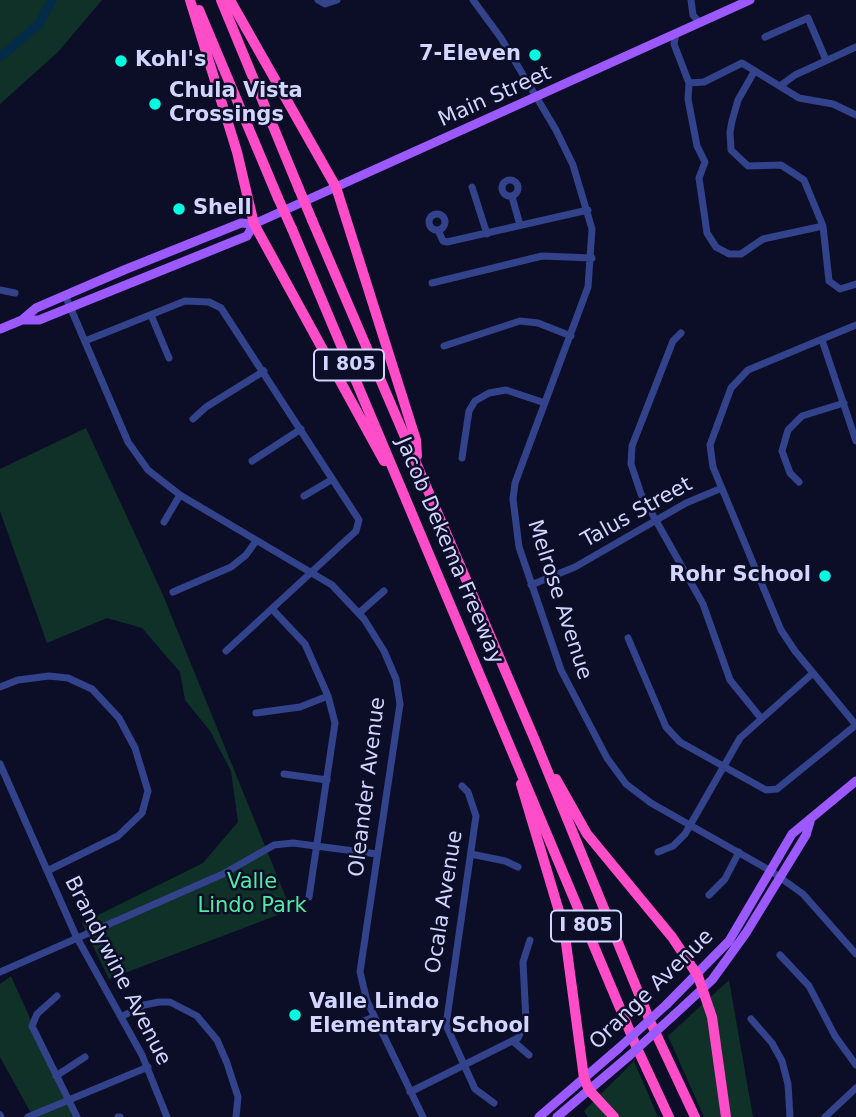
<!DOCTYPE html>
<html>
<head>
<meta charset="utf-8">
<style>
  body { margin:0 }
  canvas { display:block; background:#0c0d26 }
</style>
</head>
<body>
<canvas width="856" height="1117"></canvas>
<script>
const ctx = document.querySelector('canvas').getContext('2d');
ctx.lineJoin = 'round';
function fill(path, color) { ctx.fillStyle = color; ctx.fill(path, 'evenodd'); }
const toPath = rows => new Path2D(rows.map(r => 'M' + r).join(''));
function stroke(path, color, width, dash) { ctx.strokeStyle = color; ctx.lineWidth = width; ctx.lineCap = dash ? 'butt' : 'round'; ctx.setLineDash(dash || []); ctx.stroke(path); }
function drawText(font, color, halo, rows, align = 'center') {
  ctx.font = font + ' "DejaVu Sans",sans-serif'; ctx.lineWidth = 5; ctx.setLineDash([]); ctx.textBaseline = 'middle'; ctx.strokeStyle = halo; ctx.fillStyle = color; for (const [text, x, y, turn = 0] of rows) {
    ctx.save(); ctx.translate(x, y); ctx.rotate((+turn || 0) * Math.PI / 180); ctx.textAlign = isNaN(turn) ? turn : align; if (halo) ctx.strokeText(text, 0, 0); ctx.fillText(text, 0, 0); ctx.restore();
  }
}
fill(toPath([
  [0,0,102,0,58,52,0,104],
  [86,428,163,595,291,910,109,979,82,923,203,863,238,822,231,771,210,731,185,700,180,672,142,628,107,618,47,643,0,511,0,469],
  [11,976,67,1101,75,1117,30,1117,32,1115,0,1057,0,984],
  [729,980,753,1117,704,1117,668,1036],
  [634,1061,658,1117,588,1117,584,1111]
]), '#0f3128');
stroke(toPath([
  [0,57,39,24,52,0]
]), '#042b47', 9);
stroke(toPath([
  [318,0,325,4,337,0],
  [473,0,501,38,556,130,573,165,592,229,588,287,515,483,513,499,519,547,561,670,607,758,626,784,651,803,771,871,803,894,856,954],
  [691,0,693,15,699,22],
  [676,33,674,44,689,83,688,99,697,146,705,162,699,178,707,233,716,247,729,254,741,254,763,239,823,226],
  [765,37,808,18,826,60],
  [754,72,738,100,732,121,730,132,731,150,748,166,781,165,804,180,823,226,829,281,840,289,856,284],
  [689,83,704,82,742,63,799,98,833,104,856,115],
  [780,86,795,75,856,47],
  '502 188a8 8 0 1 1 16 0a8 8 0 1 1-16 0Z',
  [472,187,487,234],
  [512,197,520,225],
  '429 222a8 8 0 1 1 16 0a8 8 0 1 1-16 0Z',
  [438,230,443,241,447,242,588,210],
  [432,283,542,256,592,258],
  [0,290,15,293],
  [65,295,128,442,148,470,180,495,332,585,364,619,384,651,396,679,400,704,360,972,367,1001,423,1117],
  [151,315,169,358],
  [856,325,748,370,731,388,710,445,713,467,781,630,795,651,856,725],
  [681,333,673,341,632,446,631,464,641,494,703,604,730,680,760,717],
  [822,340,856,441],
  [85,341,185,301,209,302,221,308,359,520,356,531,226,651],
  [444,346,520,321,538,323,571,336],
  [193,419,206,407,264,371],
  [462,458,469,411,475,401,489,393,506,390,545,403],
  [252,461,301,429],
  [799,482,790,473,782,451,788,430,802,416,844,403],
  [304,496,331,480],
  [164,522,180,495],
  [531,585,575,567,686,503,722,488],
  [173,592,231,567,246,555,256,541],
  [273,610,305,644,328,696,335,723,309,897],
  [359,613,384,591],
  [628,638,666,727,680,742,766,790,777,789,856,725],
  [0,687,18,680,49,676,68,678,92,689,119,718,135,748,148,791,142,813,118,836,47,871],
  [256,713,300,707,328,696],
  [0,764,76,936,142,1055,167,1117],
  [284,774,327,780],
  [462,786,468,792,476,816,446,1025,475,1089,494,1103],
  [658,852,673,846,685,834,740,738,813,673],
  [471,854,505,861,518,867],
  [709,895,725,879,739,852],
  [780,955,809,986,835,1036,856,1065],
  [0,972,223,874,274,845,293,843,377,854],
  [57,996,37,1014,32,1026,77,1117],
  [121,1017,144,1005,159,1002,170,1002,197,1016,217,1040,227,1063,238,1097,236,1117],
  [751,1019,772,1043,782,1061,788,1084,790,1117],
  [343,1029,374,1017],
  [514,1042,529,1055],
  [56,1076,85,1057],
  [410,1092,518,1038,526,1021,523,962,530,940],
  [0,1115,1,1117],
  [28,1117,148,1067],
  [118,1117,120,1117],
  [825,1117,856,1088]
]), '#32428b', 7);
stroke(toPath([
  [22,320,39,320,247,236,254,224],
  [0,329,22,320,36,308,124,270,241,223,254,224,750,0],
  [667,1004,729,941,792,834,856,781],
  [673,1016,712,980,746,933,806,835,810,822],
  [539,1117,619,1048],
  [557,1117,629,1056]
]), '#9c59ff', 9);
stroke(toPath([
  [190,0,237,152,254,224,384,461],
  [221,0,299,189],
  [230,0,336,187,416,440,417,456],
  [199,10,278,198],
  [312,220,534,738,650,1021,695,1117],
  [292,229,636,1046,669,1117],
  [556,779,587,834,672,937,698,976,712,1017,726,1117],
  [521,784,564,928,584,1078,589,1090,614,1117]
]), '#ff4dc9', 10);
stroke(toPath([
  [619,1048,667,1004],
  [629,1056,673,1016]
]), '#9c59ff', 9);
stroke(toPath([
  [299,189,312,220],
  [278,198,292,229]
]), '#ff4dc9', 10);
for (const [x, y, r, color] of [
  [535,55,7,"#00fddf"],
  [121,61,7,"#00fddf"],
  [155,104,7,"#00fddf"],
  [179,209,7,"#00fddf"],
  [825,576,7,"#00fddf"],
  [295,1015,7,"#00fddf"]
]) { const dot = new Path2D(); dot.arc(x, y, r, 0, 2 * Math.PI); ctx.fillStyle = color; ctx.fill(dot); stroke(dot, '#0c0d26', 2.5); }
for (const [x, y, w] of [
  [349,365,70],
  [586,926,70]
]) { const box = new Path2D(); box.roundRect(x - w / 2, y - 15.5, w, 31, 5); ctx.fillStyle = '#0c0d26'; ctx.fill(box); stroke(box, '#d2d6ff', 2); }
drawText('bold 19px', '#d2d6ff', null, [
  ["I 805",349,365],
  ["I 805",586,926]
]);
drawText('bold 21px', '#d2d6ff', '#0c0d26', [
  ["7-Eleven",521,55,"right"],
  ["Kohl's",135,61],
  ["Chula Vista",169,92],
  ["Crossings",169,116],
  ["Shell",193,209],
  ["Rohr School",811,576,"right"],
  ["Valle Lindo",309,1003],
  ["Elementary School",309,1027]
], 'left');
drawText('21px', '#d2d6ff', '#0c0d26', [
  ["Main Street",495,97,-24],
  ["Talus Street",637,513,-29],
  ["Jacob Dekema Freeway",449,551,67],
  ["Melrose Avenue",559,600,72],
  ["Oleander Avenue",368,787,-83],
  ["Ocala Avenue",445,902,-81],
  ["Brandywine Avenue",117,971,63],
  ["Orange Avenue",652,990,-44]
]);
drawText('21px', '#50eca3', '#0c0d26', [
  ["Valle",252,883],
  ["Lindo Park",252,907]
]);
</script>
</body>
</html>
